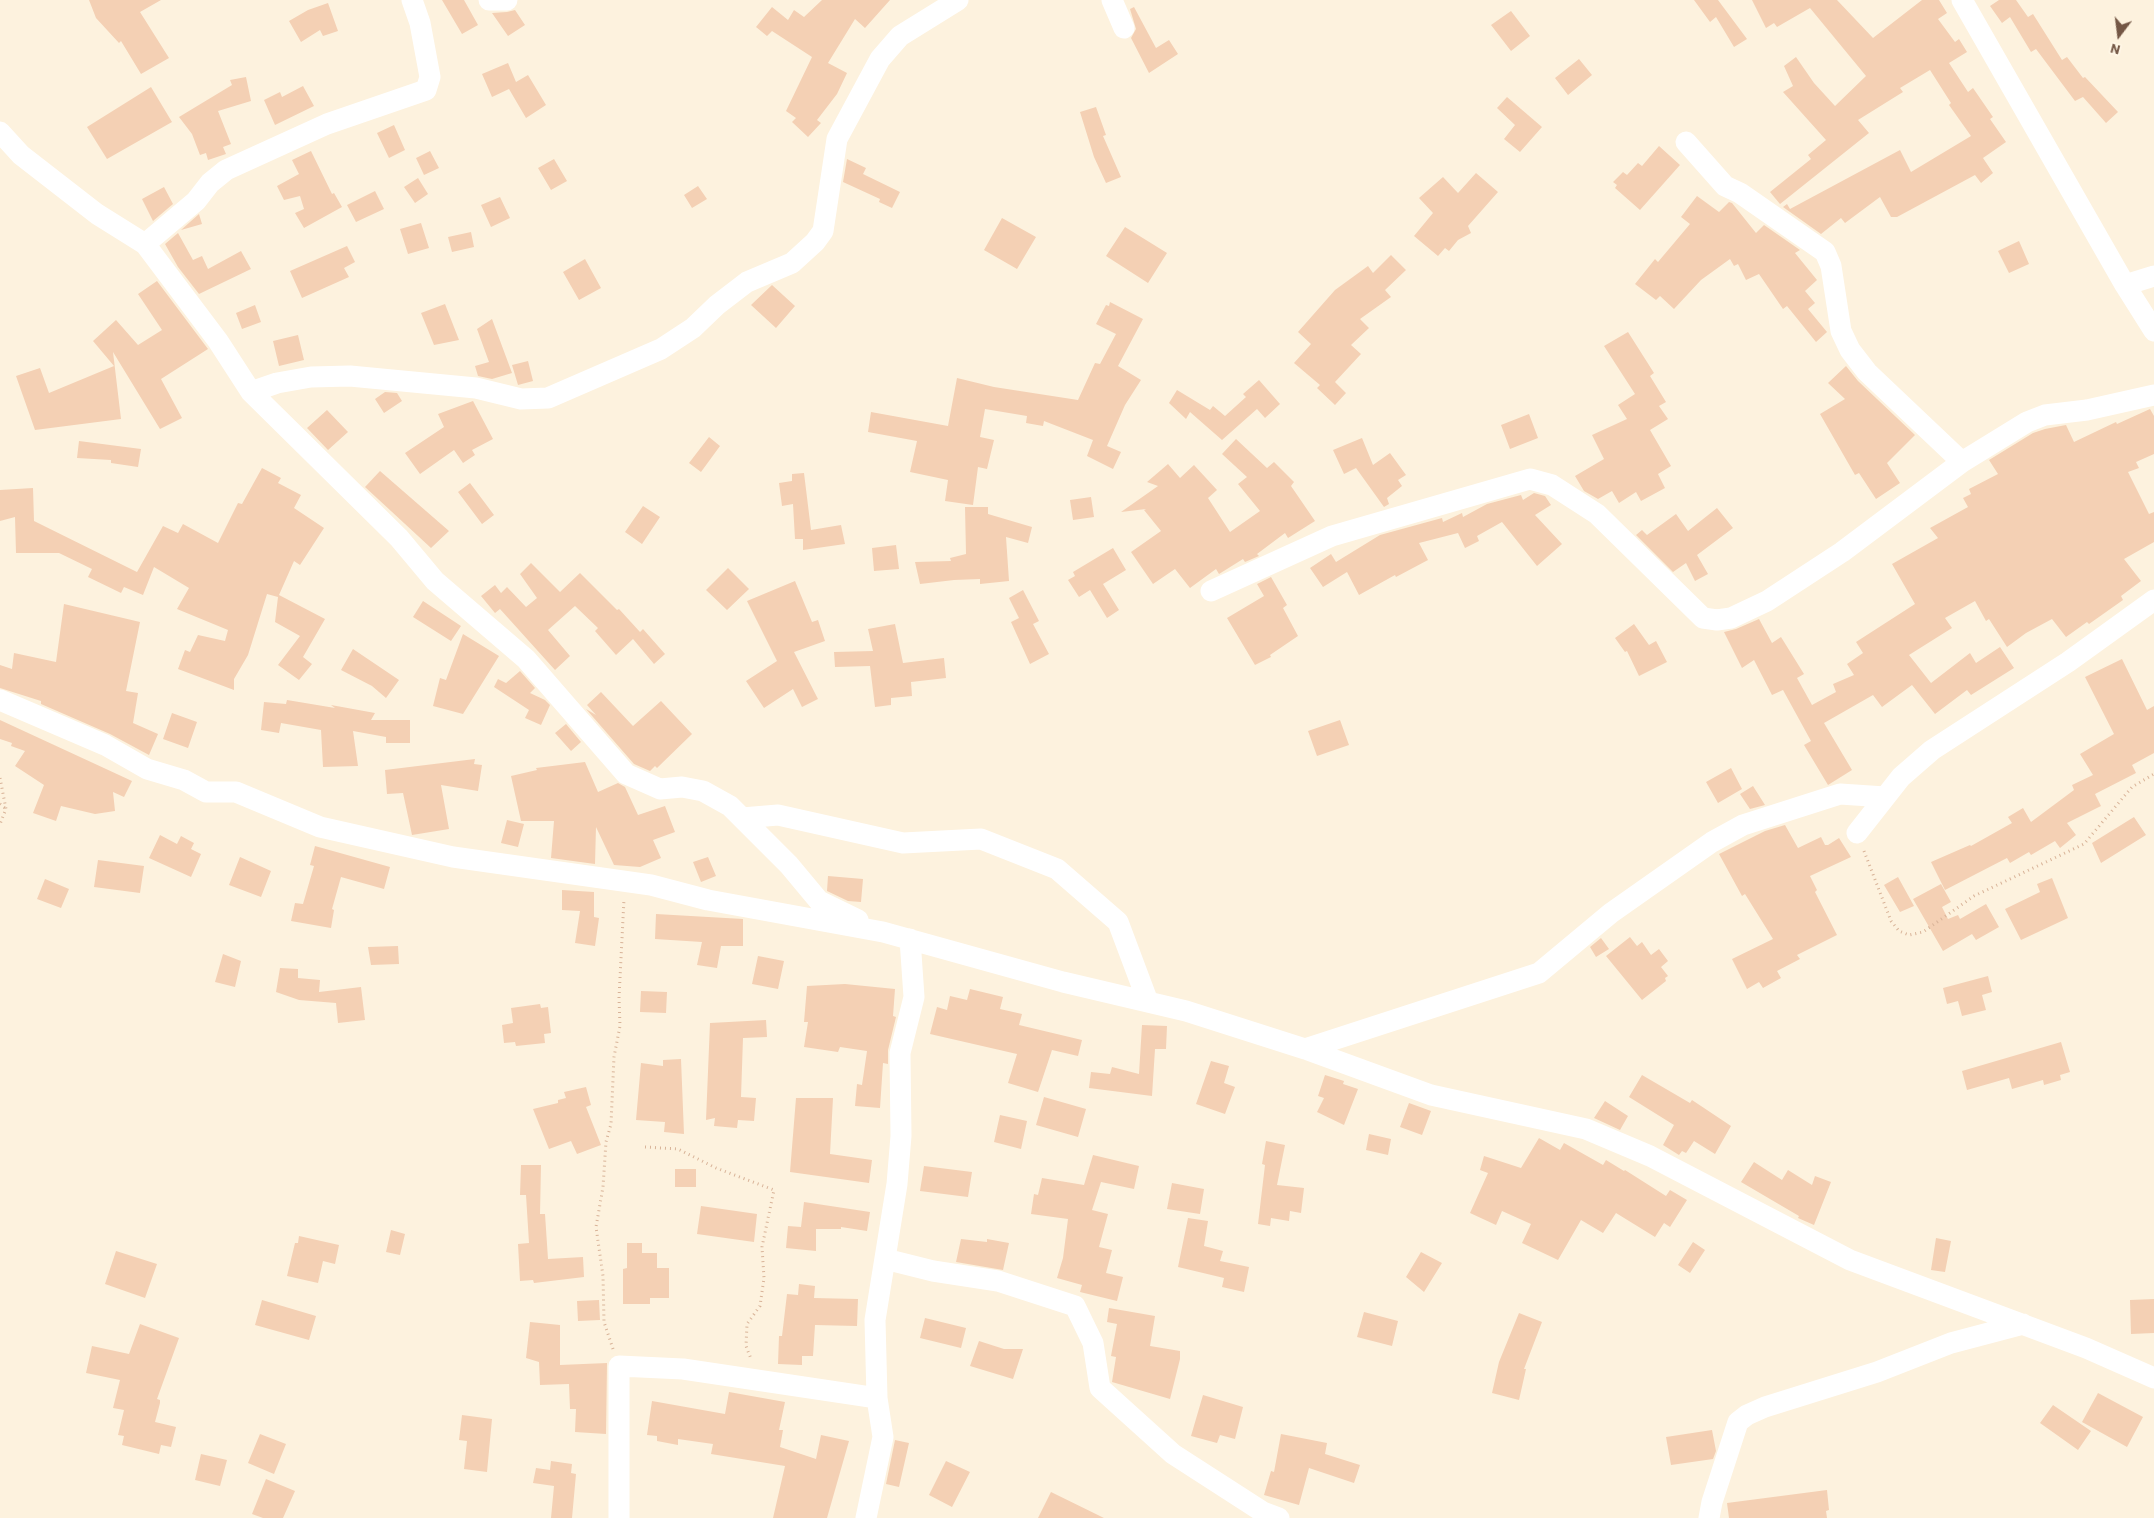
<!DOCTYPE html>
<html>
<head>
<meta charset="utf-8">
<style>
  body { margin:0 }
  #map { position:relative; width:2154px; height:1518px; overflow:hidden; background:#fdf2de; font-family:Barlow,sans-serif }
  canvas { display:block }
  .north { position:absolute; left:2094px; top:10px; width:50px; height:50px; -webkit-text-stroke:4px #fff6e5; paint-order:stroke; rotate:195deg; font-size:14px; font-weight:700; line-height:20px; text-align:center; color:#745745 }
  .north::after { content:''; display:block; margin:auto; width:18px; height:22px; background:#745745; clip-path:polygon(50% 0,100% 100%,50% 72%,0 100%) }
</style>
</head>
<body>
<div id="map">
<canvas width="2154" height="1518"></canvas>
<div class="north">N</div>
</div>
<script>
const ctx = document.querySelector('canvas').getContext('2d');
ctx.lineJoin = 'round';
function fill(path, color) { ctx.fillStyle = color; ctx.fill(path, 'evenodd'); }
const toPath = rows => new Path2D(rows.map(r => 'M' + r).join(''));
function stroke(path, color, width, dash) { ctx.strokeStyle = color; ctx.lineWidth = width; ctx.lineCap = dash ? 'butt' : 'round'; ctx.setLineDash(dash || []); ctx.stroke(path); }
fill(toPath([
  [89,0,161,0,140,12,169,58,141,74,121,41,119,43,96,18],
  [442,0,464,0,478,25,462,34],
  [822,0,890,0,865,28,855,19,828,63,847,73,837,94,817,120,821,123,808,137,792,122,796,118,786,111,812,57,772,31,767,36,756,27,772,7,788,20,794,10,804,17],
  [1694,0,1718,0,1747,39,1734,47,1716,17,1710,22],
  [1752,0,1837,0,1873,38,1922,0,1939,0,1947,13,1938,19,1955,42,1959,39,1967,52,1949,63,1968,92,1973,88,1993,117,1990,119,2006,142,1983,158,1993,173,1981,183,1975,175,1897,217,1891,217,1880,197,1845,223,1841,218,1821,234,1783,207,1787,204,1790,209,1900,150,1911,172,1971,136,1949,105,1951,103,1930,70,1900,88,1903,92,1858,120,1869,133,1780,204,1770,192,1811,159,1808,155,1826,140,1783,92,1793,86,1784,66,1796,57,1814,83,1835,106,1866,76,1810,8,1777,27,1774,23,1766,28],
  [1999,0,2016,0,2028,17,2033,14,2062,60,2067,57,2083,78,2085,77,2118,112,2106,123,2083,97,2075,101,2036,49,2031,52,2010,17,2002,23,1990,6],
  [328,3,338,31,323,36,320,30,301,42,289,21,308,10],
  [1134,7,1156,48,1169,40,1178,54,1149,73,1131,38,1136,29,1130,9],
  [515,10,525,25,508,36,492,13,507,12],
  [1511,11,1530,36,1511,51,1491,25],
  [1579,59,1592,75,1568,95,1555,78],
  [508,63,516,82,528,75,546,105,526,118,509,89,492,97,482,74],
  [246,77,251,101,218,111,231,144,223,147,226,154,208,160,206,153,200,155,192,134,179,117,232,85,230,80],
  [303,86,314,106,275,125,264,100,280,92,282,97],
  [151,87,172,122,107,159,87,127],
  [1507,97,1542,127,1520,152,1504,139,1515,125,1497,108],
  [1096,107,1106,135,1103,136,1121,177,1106,183,1094,157,1080,112],
  [394,125,405,150,389,158,377,133],
  [1659,146,1680,165,1640,210,1615,188,1617,185,1613,182,1623,172,1627,175,1638,163,1642,166],
  [311,151,332,194,334,193,342,207,304,228,295,213,304,209,300,196,284,200,277,186,299,174,292,160],
  [430,151,439,168,424,175,416,158],
  [554,159,567,181,551,190,538,168],
  [847,159,866,168,863,174,900,192,892,208,879,202,880,199,843,182],
  [1476,173,1498,192,1468,226,1471,233,1458,240,1449,251,1445,248,1438,256,1414,236,1433,213,1419,198,1443,177,1458,193],
  [418,178,428,194,415,203,404,187],
  [698,186,707,199,692,208,684,195],
  [164,187,173,204,153,221,142,199],
  [375,191,384,209,356,222,347,205],
  [1697,196,1719,212,1729,202,1732,203,1756,233,1764,225,1800,250,1795,253,1817,280,1805,291,1815,303,1808,309,1827,332,1816,342,1787,306,1783,309,1759,274,1746,280,1738,264,1734,266,1730,259,1701,280,1674,309,1660,296,1656,300,1635,284,1655,259,1658,262,1690,224,1681,217],
  [500,197,510,218,491,227,481,205],
  [199,214,202,224,181,230],
  [1002,218,1036,237,1017,269,984,250],
  [421,223,429,248,408,254,400,229],
  [1125,227,1167,253,1148,283,1106,256],
  [471,232,474,247,452,252,448,237],
  [178,233,193,260,202,256,208,269,241,251,251,269,199,294,178,267,165,244],
  [2019,241,2029,264,2009,273,1998,251],
  [347,246,355,262,344,268,349,277,302,298,290,271],
  [1391,255,1406,270,1385,290,1391,297,1360,319,1369,328,1351,345,1361,354,1335,382,1346,393,1335,405,1317,388,1320,385,1294,363,1311,344,1298,332,1335,290,1368,266,1373,273],
  [585,259,601,288,579,300,563,272],
  [157,281,208,349,161,379,182,418,160,429,113,352,121,419,35,430,16,376,40,368,49,393,114,366,93,341,116,320,138,345,162,330,138,294],
  [772,285,795,306,776,328,751,305],
  [1110,302,1143,319,1118,366,1141,380,1125,405,1107,446,1121,452,1113,469,1087,456,1093,440,1044,421,1043,426,1026,423,1027,416,985,409,980,437,994,440,987,469,978,467,973,505,945,501,948,480,910,472,917,441,868,432,871,412,948,426,957,378,994,387,1078,400,1095,363,1100,364,1116,334,1096,324,1106,305,1109,306],
  [445,304,459,340,434,345,421,313],
  [255,305,261,322,242,329,236,313],
  [492,319,512,373,492,379,478,376,475,366,489,362,477,329],
  [1628,332,1654,373,1650,376,1666,402,1659,406,1668,419,1650,430,1671,466,1658,474,1665,488,1641,501,1636,492,1619,503,1612,491,1598,499,1584,491,1575,476,1604,459,1592,435,1627,419,1618,405,1635,394,1604,346],
  [298,335,304,360,279,366,273,341],
  [528,361,533,381,518,385,512,365],
  [1846,366,1858,381,1915,435,1887,463,1900,483,1876,499,1859,473,1855,475,1820,414,1845,399,1828,383],
  [1259,380,1280,404,1265,418,1257,409,1222,440,1190,412,1186,419,1169,403,1177,390,1210,410,1213,406,1225,416,1246,397,1243,394],
  [385,392,397,393,402,401,384,413,375,399],
  [473,401,493,439,472,450,475,455,463,463,454,450,420,474,405,453,444,427,438,414],
  [2150,409,2154,416,2154,454,2136,462,2139,468,2128,472,2149,514,2154,512,2154,542,2124,559,2141,581,2121,596,2123,600,2089,624,2087,622,2066,637,2052,619,2026,633,2007,647,1989,619,1986,621,1975,601,1945,618,1952,628,1909,655,1931,683,1970,653,1976,663,2000,647,2014,668,1971,695,1967,690,1935,714,1912,685,1882,707,1873,695,1824,723,1852,770,1828,785,1804,745,1811,741,1783,690,1772,695,1754,660,1742,668,1724,632,1736,629,1759,619,1772,643,1781,637,1804,674,1797,678,1812,705,1836,692,1833,684,1854,675,1847,664,1863,653,1856,642,1915,604,1892,564,1938,538,1930,528,1968,507,1963,498,1971,494,1969,489,1998,474,1989,460,2033,433,2045,429,2066,425,2074,442,2116,422,2117,424],
  [327,410,348,432,328,450,307,428],
  [1529,414,1538,438,1510,449,1501,425],
  [709,437,720,446,701,472,689,463],
  [1362,438,1373,465,1390,453,1406,475,1398,480,1402,486,1387,498,1389,504,1384,507,1356,468,1344,474,1333,450],
  [1236,439,1267,468,1274,462,1294,482,1291,486,1315,521,1288,538,1285,533,1257,554,1259,556,1245,562,1243,559,1219,574,1216,569,1190,588,1175,569,1153,584,1131,552,1161,531,1144,510,1146,509,1121,512,1158,486,1147,482,1168,464,1180,478,1194,465,1217,490,1208,498,1230,532,1260,511,1238,484,1247,477,1222,454],
  [79,441,141,449,138,467,111,463,111,460,77,458],
  [262,468,281,478,278,483,301,495,294,508,324,528,300,565,294,561,279,595,325,619,303,657,312,664,299,680,278,665,300,636,275,622,278,597,267,594,248,655,234,679,234,690,178,669,185,650,190,652,198,635,225,641,228,630,177,609,189,588,154,567,143,595,124,587,121,593,88,577,92,569,59,553,16,553,15,517,0,521,0,490,33,488,34,521,137,572,163,526,178,533,183,524,218,543,238,503,242,504],
  [380,471,449,531,431,548,365,487],
  [804,473,811,530,841,525,845,544,803,550,803,539,795,539,793,504,782,506,779,483,792,481,792,474],
  [470,483,494,515,482,524,458,492],
  [1534,493,1545,496,1551,505,1535,515,1562,544,1537,566,1502,522,1477,536,1479,541,1465,548,1458,533,1419,543,1428,560,1396,577,1395,575,1359,595,1347,572,1323,587,1310,568,1331,554,1336,562,1380,535,1442,518,1443,522,1462,513,1463,517,1487,504,1521,495,1523,500],
  [1091,497,1094,517,1073,520,1070,500],
  [643,506,660,517,642,544,625,532],
  [965,507,988,507,988,514,1032,527,1028,543,1006,537,1009,581,980,584,980,579,954,580,920,584,915,562,951,561,950,558,966,554],
  [1717,508,1733,528,1697,555,1708,574,1695,581,1686,563,1673,572,1636,535,1642,530,1647,535,1676,514,1688,531],
  [896,545,899,569,874,571,872,548],
  [1113,548,1126,570,1103,584,1119,610,1107,618,1090,590,1079,597,1068,580,1075,576,1073,572],
  [531,563,560,592,580,573,617,610,619,609,640,632,643,629,665,654,654,664,633,639,616,655,595,631,598,628,575,606,548,630,570,656,555,670,500,609,495,613,481,596,495,585,501,593,507,587,526,607,537,598,520,574],
  [728,568,749,589,727,610,706,590],
  [1271,577,1287,605,1283,608,1298,636,1270,655,1271,657,1255,665,1227,618,1264,596,1257,584],
  [795,581,812,622,818,620,825,641,794,652,818,699,802,707,793,689,764,708,746,681,777,661,747,601],
  [1023,590,1039,621,1033,624,1049,654,1030,664,1011,622,1019,618,1009,598],
  [423,601,461,626,451,641,413,617],
  [64,604,140,622,126,691,138,693,133,723,158,734,149,755,110,734,41,704,41,701,0,688,0,665,12,669,14,653,56,662],
  [895,624,903,663,944,658,946,678,911,682,912,696,891,698,891,705,875,707,870,666,835,667,834,652,873,651,868,629],
  [1634,624,1649,645,1656,641,1667,662,1639,676,1627,651,1625,652,1615,638],
  [463,634,499,656,463,714,433,706,440,678,446,680],
  [353,649,399,680,386,698,372,686,341,670],
  [2122,659,2147,710,2154,706,2154,753,2132,765,2136,773,2095,794,2101,806,2067,823,2076,835,2060,848,2055,841,2031,855,2029,852,2010,863,2007,858,1945,890,1931,862,1970,845,1971,846,2012,823,2008,817,2023,808,2031,822,2074,790,2072,785,2093,775,2080,754,2114,734,2085,677],
  [520,671,535,688,530,693,545,700,550,705,541,725,525,718,529,710,494,687,498,679,506,683],
  [601,692,633,726,661,701,692,734,657,768,655,766,650,771,634,764,586,709,596,715,587,705],
  [287,700,335,708,331,705,375,713,371,720,410,720,410,743,386,743,386,737,353,731,358,766,323,767,321,730,281,723,279,733,261,730,264,702,286,704],
  [172,713,197,722,188,748,163,739],
  [0,720,132,781,124,797,113,792,115,811,95,814,61,806,56,821,33,813,44,785,15,766,25,751,11,746,12,743,0,739],
  [1340,720,1349,745,1317,756,1308,731],
  [566,724,581,742,571,751,555,733],
  [475,759,474,764,482,765,478,791,441,785,449,829,412,835,403,793,387,794,385,770],
  [585,762,598,792,618,783,625,787,638,815,665,806,675,832,653,840,661,858,640,867,614,865,596,827,595,864,551,858,554,821,521,821,511,776,537,770,536,768],
  [1731,768,1742,789,1718,803,1706,782],
  [1753,786,1765,805,1750,809,1740,794],
  [2134,817,2146,835,2101,863,2092,843],
  [507,820,524,824,518,847,501,843],
  [1785,825,1798,848,1821,837,1825,845,1828,845,1839,838,1851,857,1810,876,1817,890,1815,892,1837,935,1797,955,1800,959,1777,971,1781,978,1763,988,1759,982,1747,989,1732,959,1773,939,1745,894,1742,896,1719,854,1765,831],
  [160,835,177,844,181,836,194,843,191,849,201,854,191,877,149,858],
  [315,846,390,867,384,889,341,877,332,909,334,910,331,928,291,921,295,903,303,904,314,866,310,865],
  [240,857,271,871,261,897,229,885],
  [708,857,716,876,701,882,693,862],
  [98,860,144,866,140,893,94,887],
  [828,876,863,879,861,902,848,901,827,891],
  [1898,877,1914,906,1900,912,1884,885],
  [2052,878,2068,918,2021,940,2005,909,2040,892,2037,884],
  [45,879,69,889,61,908,37,899],
  [1941,884,1951,902,1942,907,1948,919,1958,915,1960,919,1986,904,1999,927,1976,940,1972,934,1943,951,1913,899],
  [562,890,594,892,594,917,599,918,595,946,575,943,580,911,562,910],
  [656,914,743,919,743,946,721,946,717,968,697,965,702,942,655,939],
  [1630,937,1637,946,1642,942,1651,955,1659,949,1668,961,1661,967,1668,976,1665,978,1666,981,1642,1000,1606,956],
  [1601,938,1609,949,1596,957,1590,947],
  [398,946,399,964,371,965,368,947],
  [223,954,241,961,235,987,215,982],
  [758,956,784,961,778,989,752,984],
  [280,968,298,969,298,978,320,980,319,992,361,987,365,1020,338,1023,336,1003,299,1000,276,992],
  [1988,976,1992,992,1982,995,1986,1010,1962,1016,1958,1001,1947,1004,1943,988],
  [845,984,895,989,893,1016,896,1017,888,1050,888,1064,883,1063,880,1108,855,1106,857,1084,862,1085,867,1051,840,1047,838,1052,804,1047,808,1022,804,1022,807,986],
  [970,989,1003,997,1000,1009,1022,1014,1019,1025,1082,1040,1078,1056,1052,1050,1038,1092,1008,1083,1017,1054,930,1034,937,1007,947,1010,950,996,967,1000],
  [641,991,667,992,666,1013,640,1012],
  [540,1004,541,1008,548,1007,551,1033,544,1034,545,1043,516,1046,515,1042,504,1043,502,1025,513,1023,511,1008],
  [766,1020,767,1037,743,1038,741,1097,756,1098,754,1121,738,1120,737,1128,714,1126,715,1118,706,1120,710,1023],
  [1142,1025,1167,1026,1166,1049,1155,1049,1152,1096,1089,1088,1091,1072,1110,1074,1112,1067,1139,1074],
  [2061,1042,2070,1072,2060,1075,2061,1080,2044,1085,2043,1080,2012,1089,2009,1078,1967,1090,1962,1071],
  [681,1059,684,1134,664,1132,665,1122,636,1120,641,1063,663,1066,663,1060],
  [1211,1061,1229,1066,1224,1083,1235,1087,1225,1114,1196,1104],
  [1325,1075,1344,1081,1343,1084,1358,1089,1344,1125,1317,1112,1324,1098,1318,1096],
  [1642,1075,1690,1103,1692,1100,1731,1126,1715,1154,1694,1141,1686,1153,1682,1151,1679,1155,1663,1145,1674,1125,1629,1097],
  [586,1087,591,1105,586,1107,601,1145,577,1154,571,1141,549,1149,533,1109,558,1103,558,1100,566,1098,564,1092],
  [1044,1097,1086,1109,1078,1137,1036,1125],
  [796,1098,833,1098,830,1154,872,1160,869,1183,790,1172],
  [1605,1101,1628,1116,1620,1130,1594,1118],
  [1409,1103,1431,1111,1422,1135,1400,1127],
  [1000,1115,1027,1121,1021,1149,994,1142],
  [1369,1134,1391,1139,1388,1155,1366,1150],
  [1539,1138,1560,1150,1564,1143,1603,1165,1606,1160,1624,1171,1625,1170,1666,1196,1670,1190,1687,1200,1670,1227,1664,1223,1655,1237,1616,1213,1603,1233,1581,1220,1558,1260,1522,1243,1531,1224,1502,1211,1496,1225,1470,1213,1488,1173,1480,1170,1484,1156,1521,1168],
  [1266,1141,1285,1145,1277,1185,1304,1188,1301,1213,1290,1211,1289,1221,1271,1218,1270,1226,1258,1224,1265,1165,1262,1164],
  [1093,1155,1139,1166,1134,1189,1101,1182,1092,1210,1108,1214,1099,1247,1112,1250,1106,1273,1123,1277,1117,1301,1080,1292,1082,1285,1057,1278,1063,1258,1068,1219,1031,1214,1034,1194,1038,1195,1042,1178,1084,1185],
  [1754,1162,1782,1180,1788,1170,1812,1185,1815,1176,1831,1182,1814,1225,1798,1218,1799,1216,1741,1182],
  [521,1165,541,1165,540,1214,545,1214,548,1259,583,1257,584,1277,534,1283,533,1280,520,1281,518,1244,529,1243,526,1195,520,1195],
  [924,1166,972,1172,968,1197,920,1191],
  [675,1169,696,1169,696,1187,675,1187],
  [1172,1183,1204,1189,1200,1214,1167,1209],
  [804,1202,870,1212,867,1231,841,1227,841,1229,816,1229,816,1251,786,1248,788,1226,801,1227],
  [701,1206,757,1214,754,1242,697,1234],
  [1188,1218,1208,1221,1204,1246,1223,1251,1220,1261,1249,1267,1244,1292,1222,1287,1224,1278,1178,1267],
  [391,1230,405,1234,400,1255,386,1252],
  [299,1236,339,1245,335,1264,323,1261,318,1283,287,1276,295,1243,298,1243],
  [1936,1238,1951,1241,1945,1272,1931,1270],
  [961,1239,987,1242,987,1239,1009,1243,1003,1270,956,1262],
  [1693,1242,1705,1250,1690,1273,1678,1265],
  [627,1243,642,1243,642,1253,657,1253,657,1268,669,1268,669,1298,650,1298,650,1304,623,1304,623,1269,627,1268],
  [116,1251,157,1264,145,1298,105,1284],
  [1421,1252,1442,1263,1424,1292,1406,1277],
  [799,1284,815,1286,814,1298,858,1299,857,1326,815,1325,813,1356,802,1356,802,1365,778,1364,779,1336,782,1336,787,1294,798,1295],
  [2154,1299,2154,1333,2131,1334,2130,1300],
  [262,1300,316,1316,309,1340,255,1325],
  [599,1300,600,1320,578,1321,577,1301],
  [1109,1308,1155,1316,1150,1346,1180,1351,1180,1359,1170,1399,1112,1382,1116,1357,1111,1356,1117,1324,1107,1322],
  [1364,1312,1398,1321,1392,1346,1357,1337],
  [1519,1313,1542,1322,1524,1369,1526,1369,1519,1400,1492,1393,1499,1362],
  [925,1318,966,1328,961,1348,920,1338],
  [530,1322,560,1325,560,1365,607,1363,606,1434,575,1432,576,1409,570,1409,569,1384,540,1385,539,1362,526,1358],
  [140,1324,179,1338,157,1399,160,1400,160,1403,155,1422,176,1427,171,1447,161,1445,159,1454,122,1445,124,1436,118,1435,124,1410,113,1408,120,1380,86,1373,92,1346,129,1354],
  [979,1341,1004,1349,1023,1349,1013,1379,970,1366],
  [729,1392,785,1402,779,1430,783,1430,780,1447,816,1459,821,1435,849,1441,827,1518,773,1518,785,1466,711,1454,713,1444,678,1439,678,1445,657,1441,657,1436,647,1435,652,1401,725,1414],
  [2098,1393,2143,1417,2127,1447,2082,1422],
  [1203,1395,1243,1407,1235,1439,1220,1435,1217,1443,1191,1436],
  [2053,1405,2091,1431,2078,1450,2040,1423],
  [462,1415,492,1419,487,1472,464,1469,467,1441,459,1440],
  [1712,1430,1716,1451,1713,1459,1671,1465,1666,1437],
  [260,1434,286,1444,274,1474,248,1463],
  [1281,1434,1327,1443,1325,1454,1360,1465,1354,1483,1309,1468,1299,1505,1264,1495,1271,1471,1274,1472],
  [895,1440,909,1443,899,1487,886,1484],
  [201,1454,227,1460,220,1486,195,1480],
  [551,1461,572,1464,571,1473,576,1474,572,1518,551,1518,554,1486,533,1483,536,1468,550,1470],
  [946,1461,970,1472,952,1507,929,1495],
  [266,1479,295,1491,283,1518,263,1518,252,1514],
  [1827,1490,1829,1510,1826,1511,1827,1518,1729,1518,1727,1503],
  [1051,1492,1104,1518,1038,1518]
]), '#f4d0b4');
stroke(toPath([
  [0,778,6,809,0,824],
  [0,804,6,809],
  [1864,851,1891,921,1899,931,1909,935,1923,932,1974,896,2084,844,2132,787,2154,774],
  [645,1147,678,1149,716,1168,774,1190,762,1247,764,1278,760,1306,747,1324,746,1346,751,1359],
  [613,1349,604,1322,603,1276,596,1227,603,1187,606,1142,611,1124,614,1057,620,1026,619,998,624,899]
]), '#d8b398', 3, [1, 4]);
stroke(toPath([
  [489,0,507,0],
  [1112,0,1124,28],
  [1962,0,2125,285,2154,331],
  [0,132,21,155,97,214,145,244,218,341,251,392,399,538,435,581,526,659,626,774,660,789,682,787,703,791,730,806,789,865,819,901,858,920],
  [1686,142,1725,186,1740,193,1825,252,1831,266,1841,331,1850,350,1867,372,1962,462],
  [145,244,196,201,210,183,226,170,327,124,426,90,430,77,420,23,412,0],
  [2125,285,2154,276],
  [251,392,277,383,311,377,350,376,476,388,521,399,548,398,661,349,693,328,717,305,747,282,792,263,815,242,823,231,837,139,880,59,900,36,958,0],
  [1211,591,1332,536,1530,479,1552,485,1597,514,1703,618,1717,620,1731,618,1767,601,1842,552,1962,462,2027,422,2045,415,2087,410,2154,395],
  [0,700,105,745,147,769,184,780,206,792,236,792,320,827,453,857,651,885,708,900,883,932,1063,982,1186,1011,1305,1049,1431,1095,1586,1129,1650,1156,1850,1260,2086,1348,2154,1378],
  [742,818,778,815,903,843,981,839,1057,869,1118,922,1148,1002],
  [1857,833,1901,777,1932,750,2068,662,2154,600],
  [1305,1049,1539,973,1611,913,1712,842,1743,825,1840,794,1885,797],
  [885,1259,933,1271,998,1281,1075,1306,1093,1343,1100,1388,1173,1454,1263,1512,1279,1518],
  [619,1518,619,1366,683,1369,877,1398,875,1320,897,1184,901,1136,900,1053,914,997,910,939],
  [866,1518,883,1437,877,1398],
  [1709,1518,1712,1502,1738,1422,1747,1415,1765,1407,1877,1372,1951,1343,2023,1324]
]), '#fff', 21);
</script>
</body>
</html>
